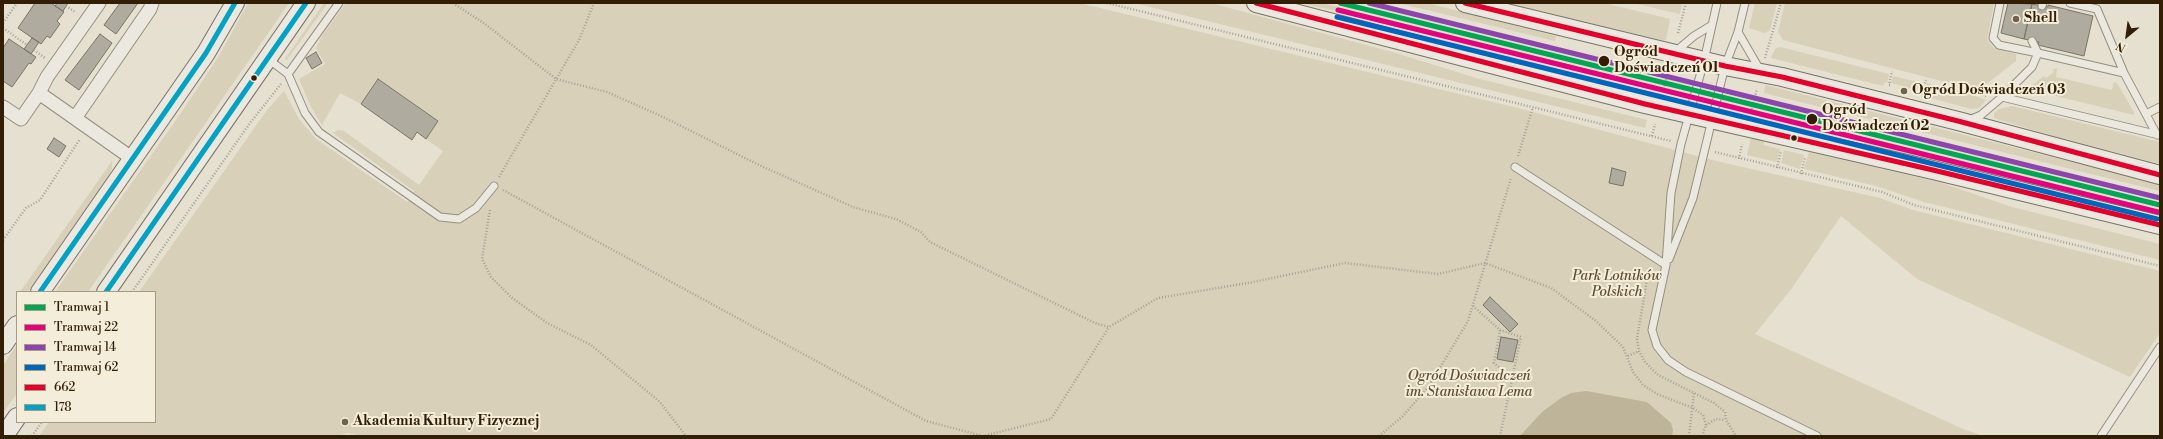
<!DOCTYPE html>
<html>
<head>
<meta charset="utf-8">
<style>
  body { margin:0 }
  #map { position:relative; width:2163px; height:439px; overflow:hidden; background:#e5e0cf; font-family:"Libre Bodoni",serif }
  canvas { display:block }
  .frame { position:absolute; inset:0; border:4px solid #311e04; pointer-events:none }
  .legend { position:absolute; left:16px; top:291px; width:140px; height:132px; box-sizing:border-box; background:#f4edda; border:1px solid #a69a84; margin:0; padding:5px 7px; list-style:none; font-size:12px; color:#311e04 }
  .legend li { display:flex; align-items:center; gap:8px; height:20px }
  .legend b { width:20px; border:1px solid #a69a84 }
  .north { position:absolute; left:2107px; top:16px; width:40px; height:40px; -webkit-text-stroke:3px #f4edda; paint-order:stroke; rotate:209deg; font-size:11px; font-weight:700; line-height:16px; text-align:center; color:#311e04 }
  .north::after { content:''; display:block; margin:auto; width:14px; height:18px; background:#311e04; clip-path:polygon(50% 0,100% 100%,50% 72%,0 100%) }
</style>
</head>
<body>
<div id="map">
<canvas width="2163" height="439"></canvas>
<div class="frame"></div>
<ul class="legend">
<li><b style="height:5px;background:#00a651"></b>Tramwaj 1</li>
<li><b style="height:5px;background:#e5007d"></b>Tramwaj 22</li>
<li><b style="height:5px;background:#8e44ad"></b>Tramwaj 14</li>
<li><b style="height:5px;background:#0065bd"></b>Tramwaj 62</li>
<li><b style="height:5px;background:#e4002b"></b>662</li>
<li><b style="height:5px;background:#02a2c4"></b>178</li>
</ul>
<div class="north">N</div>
</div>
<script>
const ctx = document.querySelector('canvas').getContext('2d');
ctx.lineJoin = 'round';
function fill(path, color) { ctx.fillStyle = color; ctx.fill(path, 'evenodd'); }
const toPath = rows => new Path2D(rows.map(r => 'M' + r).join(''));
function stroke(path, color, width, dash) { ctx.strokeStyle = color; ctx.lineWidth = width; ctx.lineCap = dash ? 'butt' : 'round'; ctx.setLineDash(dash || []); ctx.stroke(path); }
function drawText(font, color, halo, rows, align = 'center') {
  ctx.font = font + ' "Libre Bodoni",serif'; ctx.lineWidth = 4; ctx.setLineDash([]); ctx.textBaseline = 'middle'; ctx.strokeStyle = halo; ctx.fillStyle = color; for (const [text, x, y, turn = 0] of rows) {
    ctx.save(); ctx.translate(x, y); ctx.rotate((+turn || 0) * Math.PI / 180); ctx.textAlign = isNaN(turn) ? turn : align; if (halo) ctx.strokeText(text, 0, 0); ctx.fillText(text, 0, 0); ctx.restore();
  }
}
fill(toPath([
  [248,3,289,3,88,292,55,292,181,113,219,56],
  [324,3,328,3,286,61,285,59],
  [346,3,1079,3,1518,108,1716,161,1880,198,1913,210,2160,271,2160,333,2130,377,1917,279,1841,216,1792,288,1755,334,1963,429,1983,436,360,436,347,433,339,436,39,436,49,422,155,422,155,292,139,292,267,110,284,91,299,119,316,139,407,202,414,191,333,133,338,130,344,131,419,185,443,151,426,139,438,121,378,79,361,104,340,93,322,125,312,109,299,79,325,64,316,48,323,34],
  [1134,3,1211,3,1399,54,1476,78,1647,120,1645,128],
  [1300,3,1322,3,1656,86,1655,91,1359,16],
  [1398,3,1427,3,1556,36,1555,41],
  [1504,3,1604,3,1670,19,1666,40,1661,40],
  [1633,3,1682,3,1680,14],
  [1755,3,1777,3,1770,30,1765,33,1749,28],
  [1785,3,1994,3,1987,39,1994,48,2016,54,2016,61,1985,85,1972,89,1783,40,1778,32],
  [1780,47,1889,74,1887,83,1885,82,1883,86,1771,58,1775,49],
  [2057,68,2056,77,2112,90,2114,82,2117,83,2134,112,2134,115,2027,89,2044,76,2046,78,2054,72,2052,70],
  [1893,76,1923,83,1921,91,1891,83],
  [1927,83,1969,94,1986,100,1979,108,1971,109,1923,96],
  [1765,85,2160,184,2160,191,1764,93],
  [2012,106,2160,142,2160,164,2056,137,1994,118,1994,113,1999,109],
  [1865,137,2160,210,2160,216,1936,161,1863,146],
  [1751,138,1764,141,1764,145,1780,149,1777,162,1747,155],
  [1784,150,1804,155,1800,169,1781,163],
  [1809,152,1939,182,2012,207,2160,244,2160,260,1924,202,1876,186,1804,169],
  [112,161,112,169,108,177,28,292,20,292],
  [17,345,17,393,3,413,3,365]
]), '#d8d0b8');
fill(toPath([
  [1586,391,1647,402,1671,423,1673,430,1672,436,1520,436,1542,412,1561,398,1571,393]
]), '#beb49a');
const building = toPath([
  [35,3,51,3,64,12,57,21,60,24,50,38,47,36,41,44,18,28,35,3],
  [57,3,68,3,63,11,55,6,57,3],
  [120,3,138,3,116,34,104,25,120,3],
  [2008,3,2032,4,2024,39,2001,33,2008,3],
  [2032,4,2048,7,2048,5,2093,16,2084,56,2038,45,2039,42,2024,39,2032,4],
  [100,34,112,43,79,90,65,80,100,34],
  [32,38,39,42,31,54,24,49,32,38],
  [9,39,36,57,31,64,29,63,12,87,3,81,3,48,9,39],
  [316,52,322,63,312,69,306,58,316,52],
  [378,79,438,121,426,139,417,132,412,140,361,104,378,79],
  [54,138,66,146,59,157,47,149,54,138],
  [1612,168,1626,172,1623,186,1609,183,1612,168],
  [1490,297,1518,324,1510,332,1483,305,1490,297],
  [1501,337,1518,340,1513,362,1497,359,1501,337]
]);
fill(building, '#b0ab9f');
stroke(building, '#7a7468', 1);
const service = toPath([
  [1717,3,1704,61,1681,144,1671,193,1666,265,1652,330,1657,346,1668,360,1686,372,1817,436],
  [2000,3,1993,38,1999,45,2038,53],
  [2070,3,2097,9,2124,73],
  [2042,6,2043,3],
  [1738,32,1760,70],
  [2032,41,2038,53],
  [1675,52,1694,36,1712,25],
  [268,59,288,74,305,113,319,132,440,217,459,219,476,208,494,186],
  [288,74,339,3],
  [2002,97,2159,135],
  [2146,114,2160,107],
  [1969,120,1981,115,2002,97,2032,67,2038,53,2124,73,2157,135],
  [1515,167,1666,265],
  [1669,259,1693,198,1725,66,1738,32,1745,3],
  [2101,436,2160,347]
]);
const minor = toPath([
  [39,93,47,77,99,3],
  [3,107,21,119,39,93,133,159],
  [75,118,150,9,152,3]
]);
const secondary = toPath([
  [1256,3,1645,104,1933,170,2160,225],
  [1465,3,1725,66,1782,77,1958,121,2160,175],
  [40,292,206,53,235,3],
  [106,292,306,3],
  [3,345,17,325],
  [4,436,17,417]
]);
stroke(service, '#948f81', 9);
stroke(minor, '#948f81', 15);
stroke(secondary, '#7a7468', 20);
stroke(toPath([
  [453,3,485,24,556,79,607,92,663,117,759,165,853,207,896,219,921,232,930,242,1095,323,1109,327,1158,298,1248,283,1345,263,1438,274,1485,263,1551,288,1596,321,1623,347,1633,372,1643,385,1657,394,1693,408,1703,415,1706,425,1702,436],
  [1107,3,1671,141],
  [66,6,75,12],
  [3,23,17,3],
  [3,28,27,45],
  [1678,33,1686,3],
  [34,50,45,58],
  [1765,58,1781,3],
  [1890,85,1889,85,1892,71],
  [1971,91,1986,96],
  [1663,92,1669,69],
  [1920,93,1922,93,1926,80],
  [1751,112,1757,89],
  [1652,136,1655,124],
  [1715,152,1882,192,1914,205,2160,266],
  [1518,156,1533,107],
  [1739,159,1742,144],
  [1777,168,1781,151],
  [1801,174,1805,157],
  [499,177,579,40,594,3],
  [503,190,926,421,983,436,1051,419,1109,327],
  [490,210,482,259,491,277,511,297,547,323,591,345,660,402,686,436],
  [3,240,26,208,40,200,80,139],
  [1649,268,1637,339,1639,351,1645,362,1658,375,1714,403,1725,412,1726,420,1736,436],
  [132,292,250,123,281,84],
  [1473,306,1500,330,1521,337,1500,436],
  [1500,330,1494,363,1513,379],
  [1628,356,1639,351],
  [1706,425,1716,419,1725,420],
  [32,436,42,422],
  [1379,436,1403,416,1429,386,1468,321,1511,178],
  [1689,436,1694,393]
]), '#a6a299', 2.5, [1, 2]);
stroke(service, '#ebe8df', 7);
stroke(minor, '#ebe8df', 13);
stroke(secondary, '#ebe8df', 18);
stroke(toPath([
  [1256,3,1645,104,1933,170,2160,225],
  [1465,3,1725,66,1782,77,1958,121,2160,175]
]), '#e4002b', 5);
stroke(toPath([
  [40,292,206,53,235,3],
  [106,292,306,3]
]), '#02a2c4', 5);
stroke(toPath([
  [1340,3,2160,205]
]), '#00a651', 5);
stroke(toPath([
  [1338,10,2158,212]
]), '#e5007d', 5);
stroke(toPath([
  [1369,3,2160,198]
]), '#8e44ad', 5);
stroke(toPath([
  [1337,17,2157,219]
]), '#0065bd', 5);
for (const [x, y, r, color] of [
  [2016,19,4,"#70624b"],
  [1604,61,6,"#311e04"],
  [254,78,3.5,"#311e04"],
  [1904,91,4,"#70624b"],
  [1812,119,6,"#311e04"],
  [1794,138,3.5,"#311e04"],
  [345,422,4,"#70624b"]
]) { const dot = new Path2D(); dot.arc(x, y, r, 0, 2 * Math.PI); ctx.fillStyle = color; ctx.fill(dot); stroke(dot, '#f4edda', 1.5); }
drawText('bold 14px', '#311e04', '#f4edda', [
  ["Shell",2024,19],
  ["Ogród Doświadczeń 03",1912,91],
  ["Akademia Kultury Fizycznej",353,422]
], 'left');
drawText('bold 14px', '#311e04', '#f4edda', [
  ["Ogród",1614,53],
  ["Doświadczeń 01",1614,69],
  ["Ogród",1822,111],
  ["Doświadczeń 02",1822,127]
], 'left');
drawText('italic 14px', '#604f34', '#f4edda', [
  ["Park Lotników",1617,277],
  ["Polskich",1617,293],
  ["Ogród Doświadczeń",1469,377],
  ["im. Stanisława Lema",1469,393]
]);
</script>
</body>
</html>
